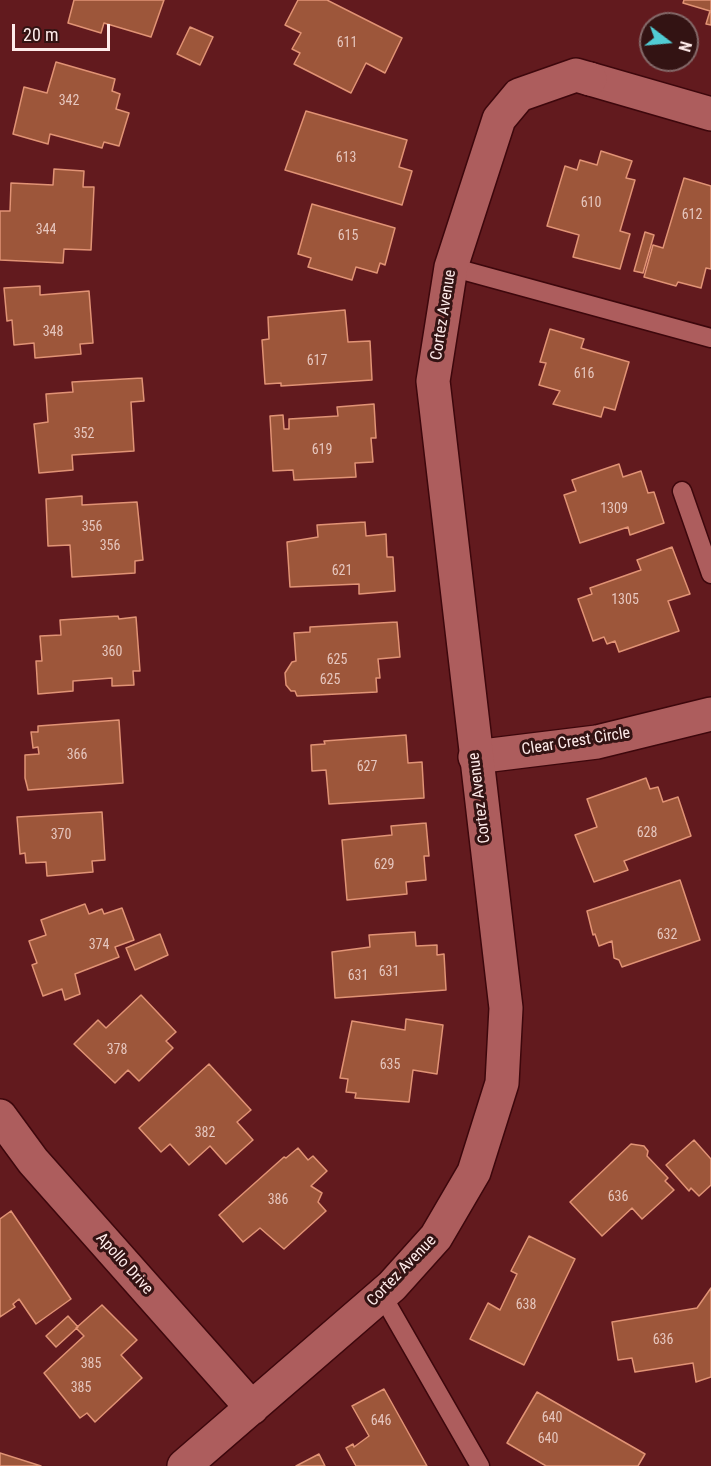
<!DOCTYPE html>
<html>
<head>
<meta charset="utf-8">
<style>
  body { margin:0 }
  #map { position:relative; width:711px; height:1466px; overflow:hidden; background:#621a1e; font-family:"Roboto Condensed",sans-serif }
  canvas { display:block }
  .north { position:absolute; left:639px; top:12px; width:60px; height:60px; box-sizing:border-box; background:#331313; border:2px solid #846969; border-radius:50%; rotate:106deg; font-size:16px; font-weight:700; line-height:24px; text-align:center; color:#feebea }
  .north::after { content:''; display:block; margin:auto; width:21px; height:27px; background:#51ccd4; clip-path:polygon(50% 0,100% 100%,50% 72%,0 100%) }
  .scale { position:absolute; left:12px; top:24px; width:98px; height:27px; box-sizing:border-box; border:3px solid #feebea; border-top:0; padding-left:8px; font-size:18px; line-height:21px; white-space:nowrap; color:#feebea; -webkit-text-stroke:4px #331313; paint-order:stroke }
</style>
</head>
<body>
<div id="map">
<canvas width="711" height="1466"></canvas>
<div class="north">N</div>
<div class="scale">20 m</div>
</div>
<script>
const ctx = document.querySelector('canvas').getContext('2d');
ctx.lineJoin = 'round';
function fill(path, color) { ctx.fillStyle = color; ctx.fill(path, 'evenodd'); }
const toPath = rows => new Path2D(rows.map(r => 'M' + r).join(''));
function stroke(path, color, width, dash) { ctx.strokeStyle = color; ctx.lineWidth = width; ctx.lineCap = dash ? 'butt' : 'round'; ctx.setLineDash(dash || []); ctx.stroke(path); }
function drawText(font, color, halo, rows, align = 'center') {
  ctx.font = font + ' "Roboto Condensed",sans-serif'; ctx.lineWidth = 6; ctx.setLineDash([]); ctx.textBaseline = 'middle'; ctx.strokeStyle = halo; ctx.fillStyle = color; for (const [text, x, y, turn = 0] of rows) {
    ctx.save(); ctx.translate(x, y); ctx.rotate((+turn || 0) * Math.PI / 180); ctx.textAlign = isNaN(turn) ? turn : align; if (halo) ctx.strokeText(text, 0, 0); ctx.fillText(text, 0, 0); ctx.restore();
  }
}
const building = toPath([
  [74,0,164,0,151,37,104,23,101,33,68,23,74,0],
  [298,0,327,0,402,38,385,73,366,63,351,93,294,64,300,53,292,49,301,33,285,25,298,0],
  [684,0,711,0,711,25,706,24,710,11,683,3,684,0],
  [190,27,213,37,200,65,177,54,190,27],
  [56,62,115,79,112,91,120,94,116,109,129,113,119,146,104,142,102,148,50,134,48,144,13,134,24,87,47,93,56,62],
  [306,111,407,140,399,167,412,171,402,205,285,170,306,111],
  [601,151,632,161,626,178,635,180,620,231,630,234,620,269,573,257,579,235,547,226,565,166,577,170,580,160,597,165,601,151],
  [54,169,84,171,83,187,94,187,91,250,64,249,63,263,0,260,0,211,10,211,11,183,53,185,54,169],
  [684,178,711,186,711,269,706,268,701,288,678,282,676,286,644,277,653,245,663,248,684,178],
  [312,204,395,228,385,265,380,263,377,273,356,267,352,280,308,267,311,258,298,254,312,204],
  [645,232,654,235,643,273,634,271,645,232],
  [40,286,40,295,89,291,93,343,80,344,81,354,35,358,34,343,14,345,12,320,7,321,4,288,40,286],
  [345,310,348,342,370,341,372,380,281,386,281,383,265,384,262,340,269,339,268,317,345,310],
  [550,329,584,339,581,348,629,362,615,410,604,407,601,417,553,404,560,391,539,385,546,363,540,362,550,329],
  [142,378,144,401,131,402,134,451,72,455,73,470,39,473,34,424,48,422,46,394,73,392,72,382,142,378],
  [374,404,376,438,371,438,373,462,355,463,356,477,294,480,293,470,273,471,270,416,283,415,284,429,289,429,289,419,338,416,337,407,374,404],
  [619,464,623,477,641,471,648,493,654,492,664,523,630,535,628,527,580,543,564,495,576,491,572,480,619,464],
  [82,496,82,505,137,502,143,560,135,561,135,573,72,577,70,545,48,546,46,499,82,496],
  [365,522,366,536,386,534,387,557,393,557,395,591,359,594,359,584,290,587,287,542,318,537,317,525,365,522],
  [672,547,690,594,668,601,679,631,619,652,615,641,607,644,604,637,593,641,578,599,592,594,590,588,641,570,637,560,672,547],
  [118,616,119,619,136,617,140,671,133,671,134,685,112,686,112,678,73,681,73,691,38,694,36,661,42,661,40,636,61,635,60,620,118,616],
  [397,622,400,657,378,659,380,678,376,678,377,692,297,696,295,691,291,691,286,685,285,673,292,662,296,661,294,633,310,632,310,627,397,622],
  [119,720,123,783,28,790,25,778,25,755,39,754,38,747,33,748,31,732,38,732,38,726,119,720],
  [406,735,408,763,422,762,424,798,329,804,326,770,312,771,311,745,325,744,324,741,406,735],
  [646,778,650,789,658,787,663,802,678,797,691,836,624,861,628,870,594,882,575,835,597,827,587,799,646,778],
  [102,812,105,860,92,861,93,872,47,876,46,862,26,863,25,853,20,854,17,817,102,812],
  [426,823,429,856,424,856,426,880,406,882,407,894,347,900,342,840,392,835,391,826,426,823],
  [680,880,700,940,622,967,619,960,614,958,612,941,599,946,595,934,593,935,587,911,680,880],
  [85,904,89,914,102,909,104,914,122,908,134,940,115,947,119,957,75,974,80,994,65,1000,62,989,43,996,32,965,37,963,29,941,46,935,41,920,85,904],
  [415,932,416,946,437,945,437,955,444,954,446,990,335,998,332,952,370,947,369,935,415,932],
  [160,934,168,955,135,970,126,948,160,934],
  [141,995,176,1032,166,1041,173,1048,139,1081,128,1070,115,1083,74,1044,98,1020,106,1028,141,995],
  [406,1019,443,1025,437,1074,413,1070,409,1102,355,1098,356,1093,346,1092,348,1079,340,1078,352,1021,405,1030,406,1019],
  [209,1064,251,1110,237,1122,253,1140,226,1164,210,1146,189,1165,170,1144,161,1152,139,1128,209,1064],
  [694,1140,711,1159,711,1185,699,1196,691,1188,689,1191,666,1165,694,1140],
  [631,1144,644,1146,648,1151,647,1156,668,1178,665,1181,674,1190,642,1219,632,1208,602,1236,570,1202,631,1144],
  [298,1148,308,1160,313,1156,327,1171,311,1186,322,1193,318,1202,326,1211,284,1249,260,1228,243,1242,219,1215,284,1157,286,1158,298,1148],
  [11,1211,71,1299,36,1324,19,1299,13,1304,15,1307,0,1317,0,1219,11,1211],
  [529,1236,575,1259,524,1365,470,1339,488,1303,500,1310,517,1274,511,1271,529,1236],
  [711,1288,711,1377,696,1382,693,1363,635,1372,632,1358,618,1360,612,1322,697,1308,711,1288],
  [102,1305,137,1340,121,1355,142,1378,95,1422,87,1413,80,1418,44,1373,84,1336,76,1328,102,1305],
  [68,1316,78,1327,56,1347,46,1336,68,1316],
  [384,1389,427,1466,356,1466,346,1448,353,1444,354,1447,369,1436,352,1406,384,1389],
  [537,1392,645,1454,638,1466,546,1466,507,1443,537,1392],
  [0,1453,41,1466,0,1466,0,1453],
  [319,1454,325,1466,296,1466,319,1454]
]);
fill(building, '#9d563a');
stroke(building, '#e19375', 1.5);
const service = toPath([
  [451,267,711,338],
  [682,491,711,574],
  [382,1295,480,1466]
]);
const minor = toPath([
  [590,79,711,114],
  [475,757,597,742,711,714]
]);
const tertiary = toPath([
  [0,1116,33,1161,252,1408],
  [184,1466,392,1286,436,1237,474,1172,502,1083,506,1008,433,381,451,267,499,119,519,95,576,75,590,79]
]);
stroke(service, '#3d070c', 21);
stroke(minor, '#3d070c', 36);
stroke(tertiary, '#3d070c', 36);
stroke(service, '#ad5d5d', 18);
stroke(minor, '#ad5d5d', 33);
stroke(tertiary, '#ad5d5d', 33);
drawText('14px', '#e6c6be', null, [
  ["611",347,43],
  ["342",69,101],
  ["613",346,158],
  ["610",591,203],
  ["612",692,215],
  ["344",46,230],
  ["615",348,236],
  ["348",53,332],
  ["617",317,361],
  ["616",584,374],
  ["352",84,434],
  ["619",322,450],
  ["1309",614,509],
  ["356",92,527],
  ["356",110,546],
  ["621",342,571],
  ["1305",625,600],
  ["360",112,652],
  ["625",337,660],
  ["625",330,680],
  ["366",77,755],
  ["627",367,767],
  ["628",647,833],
  ["370",61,835],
  ["629",384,865],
  ["632",667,935],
  ["374",99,945],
  ["631",389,972],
  ["631",358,976],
  ["378",117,1050],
  ["635",390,1065],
  ["382",205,1133],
  ["636",618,1197],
  ["386",278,1200],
  ["638",526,1305],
  ["636",663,1340],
  ["385",91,1364],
  ["385",81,1388],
  ["640",552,1418],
  ["646",381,1421],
  ["640",548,1439]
]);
drawText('16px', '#feebea', '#331313', [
  ["Cortez Avenue",444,315,-81],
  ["Clear Crest Circle",576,742,-9],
  ["Cortez Avenue",480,798,-97],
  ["Apollo Drive",124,1264,48],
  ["Cortez Avenue",402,1271,-46]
]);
</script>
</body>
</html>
